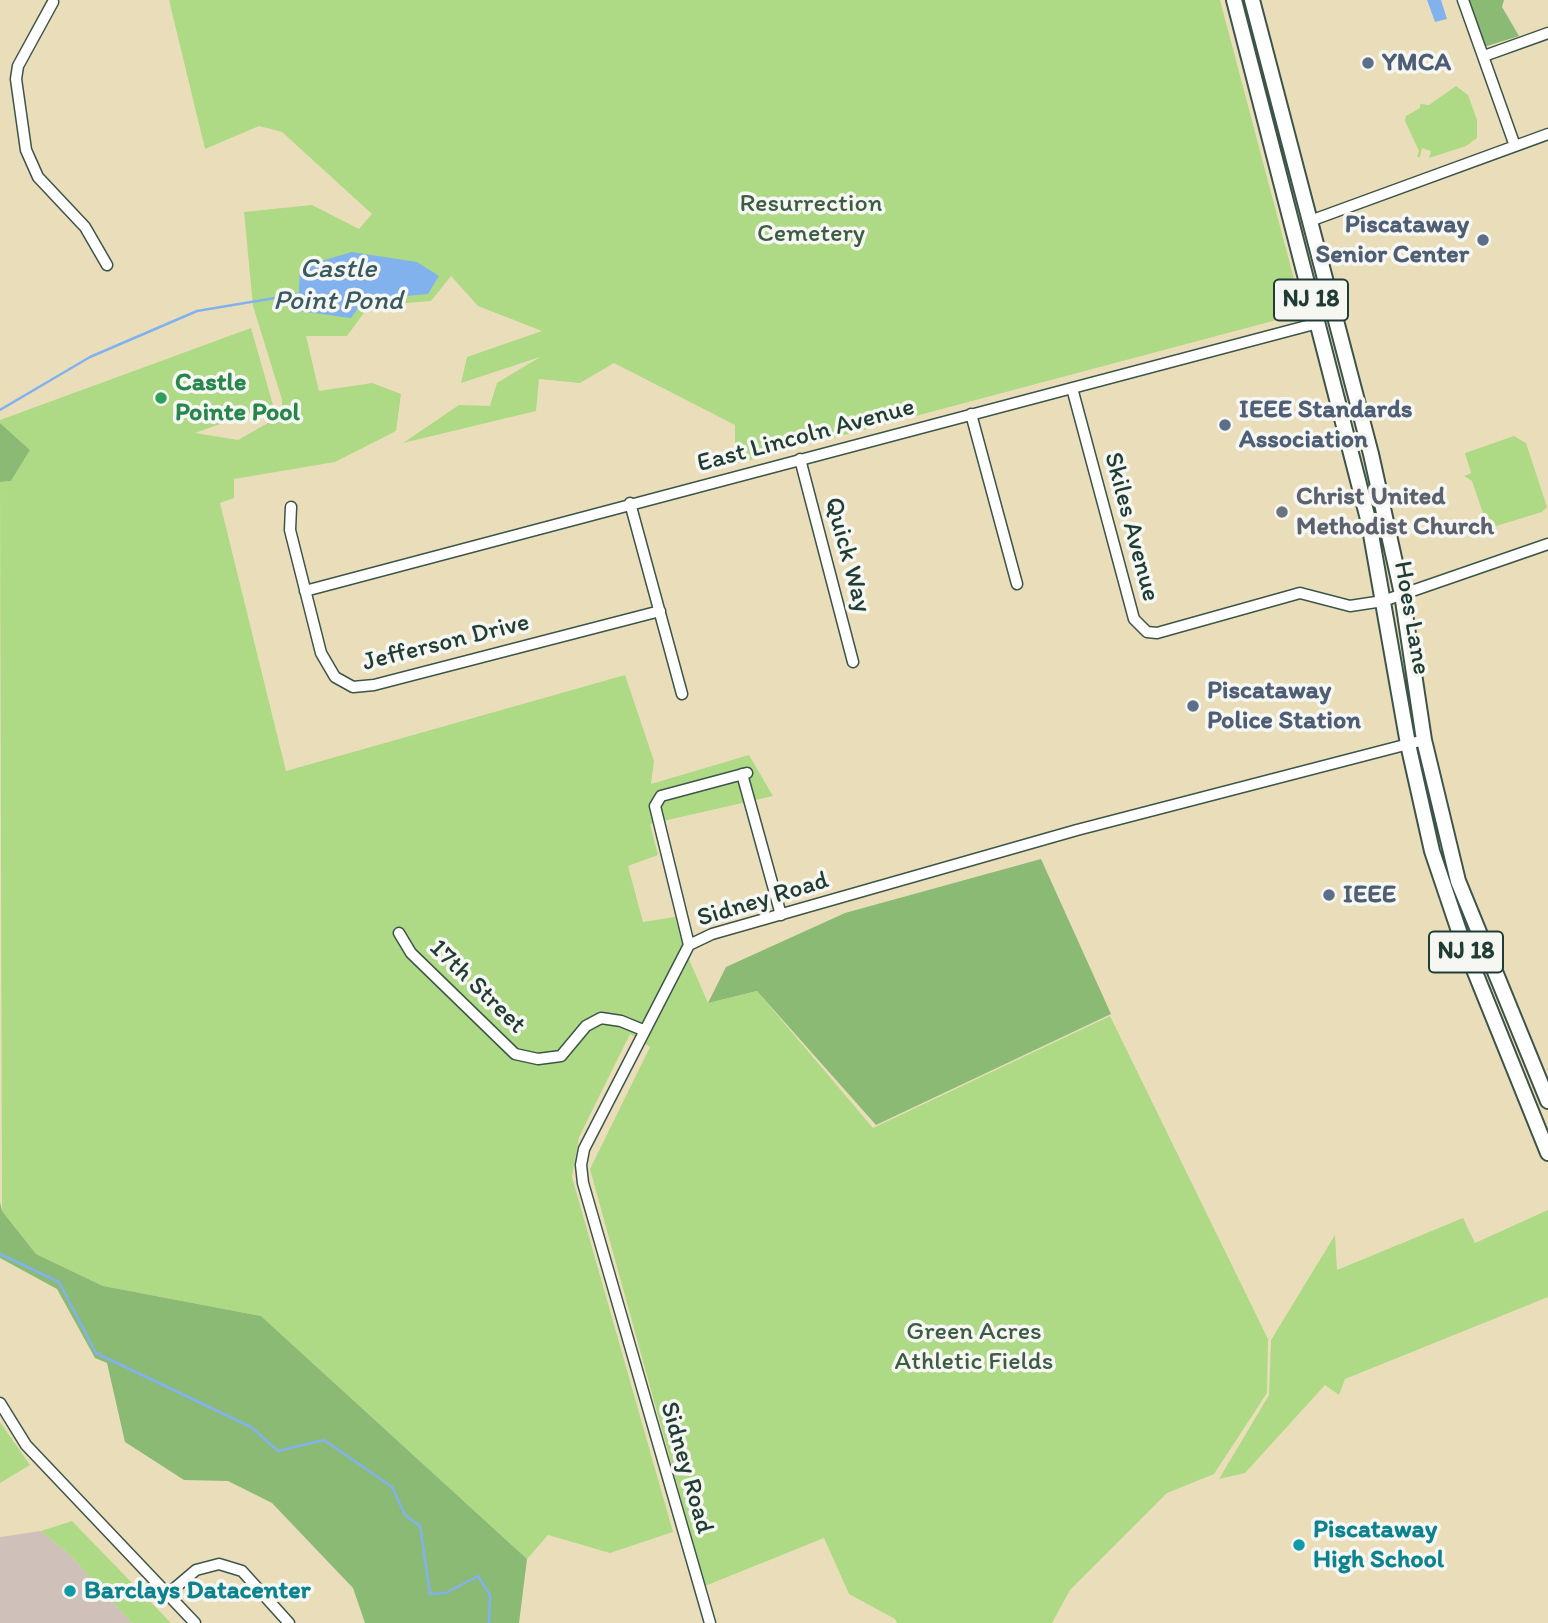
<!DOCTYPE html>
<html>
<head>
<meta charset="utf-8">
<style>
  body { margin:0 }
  canvas { display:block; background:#eadeba }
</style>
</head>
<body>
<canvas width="1548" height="1623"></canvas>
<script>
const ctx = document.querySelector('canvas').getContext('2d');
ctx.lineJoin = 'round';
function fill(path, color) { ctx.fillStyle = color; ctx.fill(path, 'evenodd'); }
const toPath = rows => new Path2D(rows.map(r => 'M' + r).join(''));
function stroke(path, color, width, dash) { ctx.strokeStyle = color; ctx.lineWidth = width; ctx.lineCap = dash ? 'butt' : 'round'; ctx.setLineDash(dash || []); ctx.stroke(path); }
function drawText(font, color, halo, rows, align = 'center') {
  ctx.font = font + ' Itim,sans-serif'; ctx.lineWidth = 7; ctx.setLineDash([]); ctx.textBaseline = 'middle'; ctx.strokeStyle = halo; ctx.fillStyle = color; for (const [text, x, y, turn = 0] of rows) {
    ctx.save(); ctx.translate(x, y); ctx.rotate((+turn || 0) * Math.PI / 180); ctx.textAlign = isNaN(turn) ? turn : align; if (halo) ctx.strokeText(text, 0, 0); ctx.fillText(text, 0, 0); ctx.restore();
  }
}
fill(toPath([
  [41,1531,69,1554,132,1623,0,1623,0,1537]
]), '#cfc0ba');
fill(toPath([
  [169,0,1220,0,1303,313,735,464,735,425,614,363,580,383,539,379,536,411,403,443,459,405,490,406,497,383,540,357,461,383,467,357,542,331,478,306,451,276,431,301,369,306,347,336,306,336,319,391,372,383,401,394,396,431,335,462,234,479,234,498,220,503,286,771,625,675,654,761,651,784,749,755,773,796,650,824,658,855,628,866,643,922,675,917,682,943,708,1003,757,991,873,1128,1110,1016,1268,1339,1267,1393,1214,1474,1167,1493,1070,1590,1052,1623,897,1623,895,1619,849,1594,824,1538,705,1586,590,1169,650,1047,630,1034,579,1137,572,1177,673,1532,610,1553,548,1535,527,1559,261,1316,103,1286,36,1254,2,1211,0,482,11,481,30,450,0,423,0,420,251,328,273,405,195,433,238,440,282,415,282,400,253,306,244,212,312,205,359,229,372,214,282,132,259,126,205,149],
  [1456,86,1468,95,1477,120,1477,138,1466,146,1429,158,1431,151,1422,148,1420,157,1417,157,1419,151,1405,121,1406,116,1420,108,1420,104,1429,105],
  [1514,436,1526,443,1547,507,1542,512,1493,527,1486,522,1472,481,1464,476,1471,473,1465,453],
  [1548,1210,1548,1297,1345,1379,1339,1395,1325,1385,1245,1473,1219,1479,1269,1395,1271,1340,1335,1235,1337,1270,1463,1218,1475,1243],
  [0,1422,30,1465,0,1483],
  [72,1521,171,1623,132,1623,69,1554,41,1531]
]), '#aeda86');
fill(toPath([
  [1467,0,1504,0,1502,7,1519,36,1484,47],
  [0,423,30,450,11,481,0,482],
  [1041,859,1111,1014,876,1125,757,991,708,1003,726,967,845,913],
  [0,1202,2,1211,36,1254,103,1286,261,1316,527,1559,519,1623,365,1623,353,1588,272,1503,228,1481,184,1480,125,1442,107,1363,95,1358,57,1289,0,1258]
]), '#8aba73');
fill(toPath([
  [1427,0,1441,0,1447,19,1435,22],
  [352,252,417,262,439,276,428,294,364,300,351,318,298,311,300,267]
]), '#82b2ee');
stroke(toPath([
  [0,410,90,357,197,311,299,294],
  [0,1254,59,1282,96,1353,251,1427,278,1451,324,1440,392,1487,405,1515,420,1526,430,1594,446,1593,478,1576,490,1595,489,1623]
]), '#82b2ee', 2.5);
const minor = toPath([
  [1463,0,1515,146],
  [53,2,18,66,16,79,26,150,38,177,85,227,107,265],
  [1484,56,1548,33],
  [1310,221,1548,134],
  [1072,388,1134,619,1147,632,1157,633,1300,593,1350,606,1383,601,1548,544],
  [971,414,1017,584],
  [800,459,853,662],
  [630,503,682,694],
  [291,507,290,530,321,653,335,677,353,687,374,685,660,611],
  [305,591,1318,323],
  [742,774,781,915],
  [399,933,411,953,515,1054,538,1059,561,1056,586,1026,601,1018,621,1021,643,1030],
  [689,945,655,806,661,796,747,773],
  [0,1403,26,1445,195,1623],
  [169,1593,196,1570,219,1564,242,1571,289,1623],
  [710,1623,583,1183,581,1165,584,1149,689,945,712,934,1077,830,1424,740]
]);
const highway = toPath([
  [1234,0,1369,523,1408,744,1432,851,1462,940,1548,1153],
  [1252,0,1371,454,1402,594,1424,740,1458,881,1548,1101]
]);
stroke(minor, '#3d5548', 13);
stroke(highway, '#3d5548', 18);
stroke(minor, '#fff', 10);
stroke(highway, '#fff', 14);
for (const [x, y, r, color] of [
  [1368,63,7,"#5c6f8a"],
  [1483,240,7,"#5c6f8a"],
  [161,398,7,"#2e9e5b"],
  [1225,425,7,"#5c6f8a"],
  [1282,512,7,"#6b7280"],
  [1193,706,7,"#5c6f8a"],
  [1329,895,7,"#5c6f8a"],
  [1299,1545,7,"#0f9aa8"],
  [70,1591,7,"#0f9aa8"]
]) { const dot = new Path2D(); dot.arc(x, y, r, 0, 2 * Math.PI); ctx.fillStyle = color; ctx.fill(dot); stroke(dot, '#f6f6f2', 2.5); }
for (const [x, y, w] of [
  [1311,300,74],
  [1466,952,74]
]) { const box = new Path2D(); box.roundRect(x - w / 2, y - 20.5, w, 41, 5); ctx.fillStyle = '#f6f6f2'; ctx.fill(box); stroke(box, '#1f3d34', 2); }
drawText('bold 24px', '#1f3d34', null, [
  ["NJ 18",1311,300],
  ["NJ 18",1466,952]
]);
drawText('bold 26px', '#4e5e75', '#f6f6f2', [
  ["YMCA",1382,63],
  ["Piscataway",1469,225,"right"],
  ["Senior Center",1469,255,"right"],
  ["IEEE Standards",1239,410],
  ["Association",1239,440],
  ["Piscataway",1207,691],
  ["Police Station",1207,721],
  ["IEEE",1343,895]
], 'left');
drawText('26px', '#3c5c44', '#f6f6f2', [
  ["Resurrection",811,204],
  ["Cemetery",811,234],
  ["Green Acres",974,1332],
  ["Athletic Fields",974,1362]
]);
drawText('bold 26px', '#27864d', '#f6f6f2', [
  ["Castle",175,383],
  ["Pointe Pool",175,413]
], 'left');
drawText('26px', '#1f3d34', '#f6f6f2', [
  ["East Lincoln Avenue",806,436,-15],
  ["Skiles Avenue",1131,527,75],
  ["Quick Way",847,555,75],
  ["Hoes Lane",1411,618,80],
  ["Jefferson Drive",446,643,-14],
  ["Sidney Road",763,900,-17],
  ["17th Street",477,987,44],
  ["Sidney Road",686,1468,74]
]);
drawText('bold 26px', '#5b616d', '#f6f6f2', [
  ["Christ United",1296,497],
  ["Methodist Church",1296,527]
], 'left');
drawText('bold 26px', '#0d838f', '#f6f6f2', [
  ["Piscataway",1313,1530],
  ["High School",1313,1560],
  ["Barclays Datacenter",84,1591]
], 'left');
drawText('italic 28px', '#385a62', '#f6f6f2', [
  ["Castle",338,270],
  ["Point Pond",338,302]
]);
</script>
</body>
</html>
